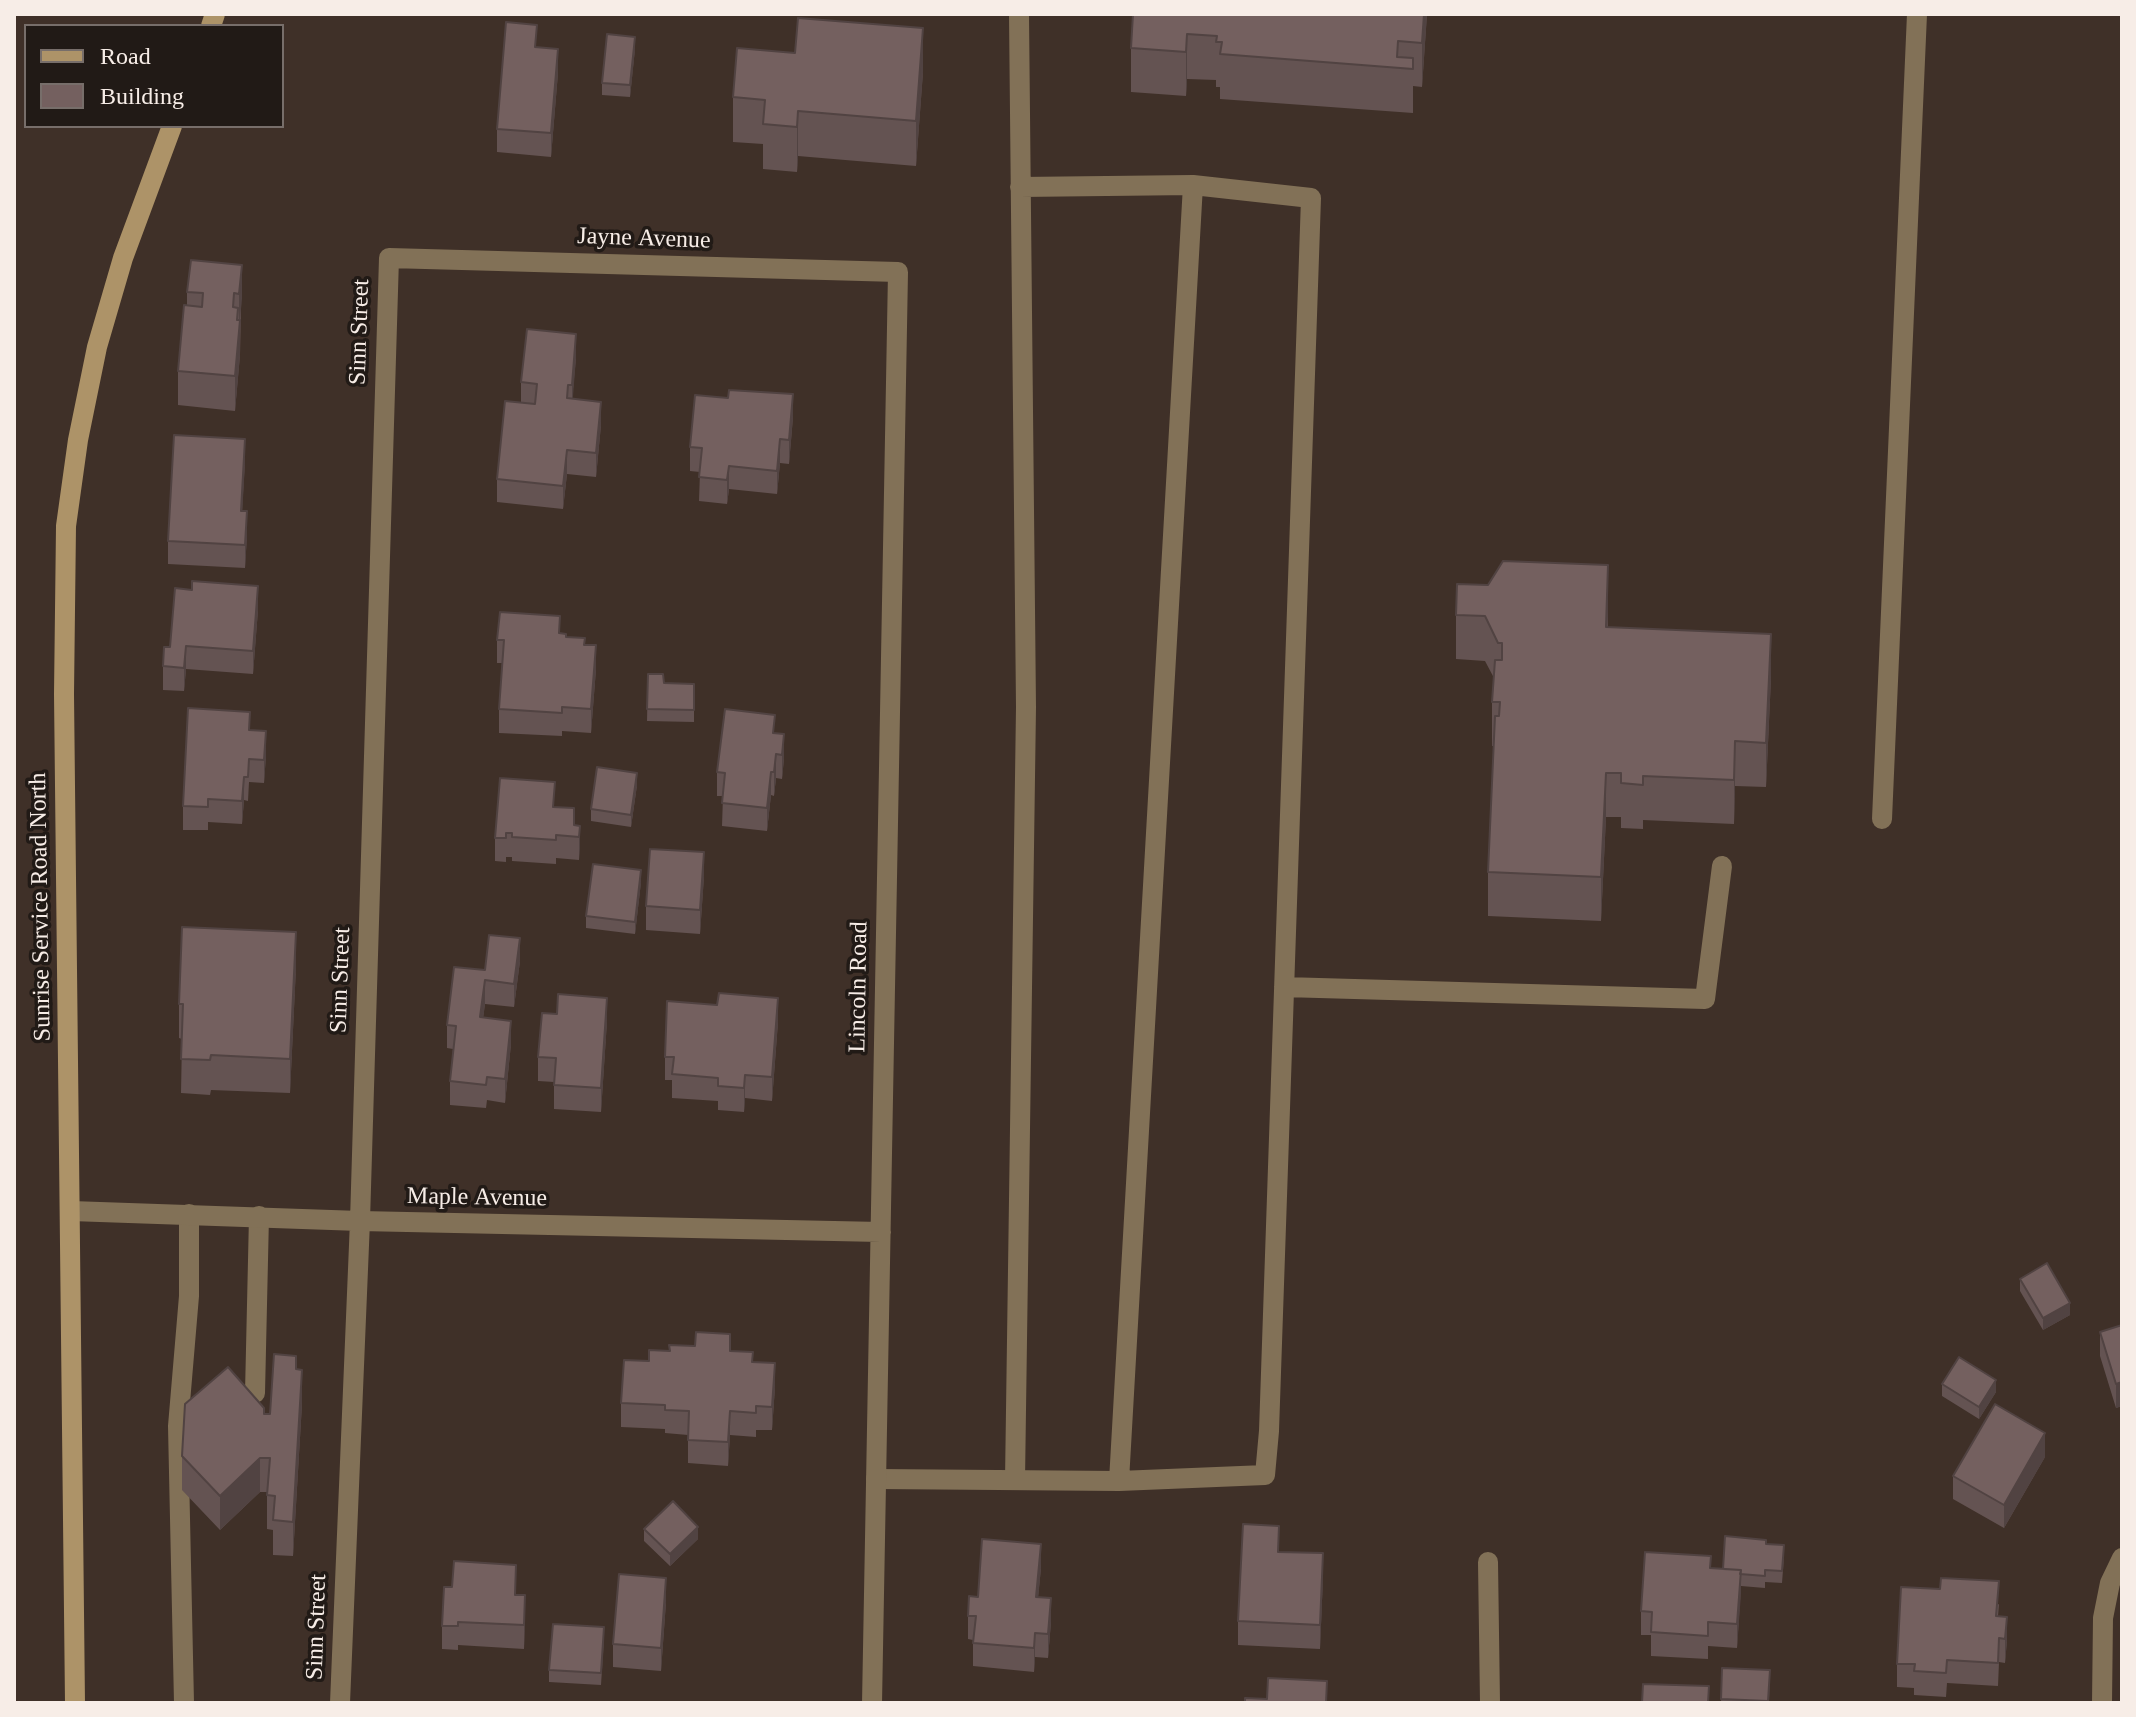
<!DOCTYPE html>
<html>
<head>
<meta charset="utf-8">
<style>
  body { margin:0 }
  #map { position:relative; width:2136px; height:1717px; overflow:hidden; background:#3f3028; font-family:"Times New Roman",serif }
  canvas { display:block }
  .frame { position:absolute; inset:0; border:16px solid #f7ede7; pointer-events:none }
  .legend { position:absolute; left:24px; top:24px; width:260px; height:104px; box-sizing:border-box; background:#211a16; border:2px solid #776e6a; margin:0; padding:10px 14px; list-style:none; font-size:24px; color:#f7ede7 }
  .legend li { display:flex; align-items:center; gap:16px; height:40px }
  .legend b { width:40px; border:2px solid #776e6a }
</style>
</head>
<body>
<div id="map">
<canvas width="2136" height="1717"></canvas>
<div class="frame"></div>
<ul class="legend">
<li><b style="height:10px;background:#ad9368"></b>Road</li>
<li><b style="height:22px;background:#74605f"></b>Building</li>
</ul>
</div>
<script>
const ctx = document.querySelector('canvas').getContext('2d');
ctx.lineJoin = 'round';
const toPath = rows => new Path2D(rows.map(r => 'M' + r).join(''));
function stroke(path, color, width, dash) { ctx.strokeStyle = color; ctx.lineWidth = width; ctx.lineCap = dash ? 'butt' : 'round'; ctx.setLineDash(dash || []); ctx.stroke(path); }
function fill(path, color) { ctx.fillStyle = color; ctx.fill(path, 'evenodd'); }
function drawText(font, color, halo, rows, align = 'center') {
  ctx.font = font + ' "Times New Roman",serif'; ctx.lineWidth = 7; ctx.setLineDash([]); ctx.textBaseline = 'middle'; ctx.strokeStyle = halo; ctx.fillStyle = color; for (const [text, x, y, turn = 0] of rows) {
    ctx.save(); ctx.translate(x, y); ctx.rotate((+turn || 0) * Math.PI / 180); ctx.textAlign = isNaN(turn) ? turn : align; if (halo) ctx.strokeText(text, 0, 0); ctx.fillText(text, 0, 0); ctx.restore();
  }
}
stroke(toPath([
  [1020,187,1193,185],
  [1882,819,1917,14],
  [1284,987,1705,999,1722,866],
  [255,1393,259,1216],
  [876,1479,1119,1481,1193,185,1311,198,1269,1431,1265,1475,1119,1481],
  [1015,1480,1026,707,1019,14],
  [184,1703,178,1426,189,1296,189,1214]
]), '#827157', 20);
stroke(toPath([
  [71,1211,360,1221,881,1232],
  [1488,1562,1490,1703],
  [340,1703,360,1221,389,258,898,272,872,1703],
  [2102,1703,2103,1618,2110,1583,2122,1558]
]), '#827157', 20);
stroke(toPath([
  [211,26,215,14],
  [75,1703,64,694,66,526,78,440,97,347,123,258,172,126]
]), '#ad9368', 20);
fill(toPath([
  [1133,14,1427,14,1422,87,1413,86,1413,113,1220,99,1220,87,1216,87,1216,80,1187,79,1186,96,1131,92,1131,48],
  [537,48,558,73,551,157,497,152,497,129],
  [635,49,630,97,602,95,602,83],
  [923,72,916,166,798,156,797,172,763,169,763,144,733,142,733,97],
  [242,265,240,355,235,411,178,405,178,371,187,306,187,292],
  [576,358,572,399,601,425,596,477,567,474,563,509,497,502,497,479,521,402,521,382],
  [728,398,793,417,789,464,780,463,777,494,729,489,727,504,699,501,700,472,690,471,690,447],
  [245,462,242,511,247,535,245,568,168,564,168,541],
  [258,610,253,674,186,669,184,691,163,690,163,666,170,647],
  [1608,610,1608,627,1771,678,1766,787,1735,786,1734,824,1643,820,1643,829,1621,828,1621,817,1606,817,1601,921,1488,916,1488,872,1494,746,1492,746,1492,702,1494,678,1485,661,1456,659,1456,615],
  [560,634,585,645,596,669,591,733,562,731,562,736,499,733,499,709,502,663,497,663,497,640],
  [648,674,664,683,694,684,694,722,647,721],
  [250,730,266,755,264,783,249,782,248,801,244,800,242,824,208,822,208,830,183,830,183,806],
  [775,733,784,758,782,779,776,778,774,796,771,795,767,831,722,826,723,796,717,796,717,772],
  [637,785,631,827,591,821,591,809],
  [555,807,574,825,580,826,579,860,556,858,556,864,512,861,512,857,506,857,506,862,495,861,495,838],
  [704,876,700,934,646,930,646,906],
  [641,882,635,934,586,928,586,916],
  [520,961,514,1007,485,1004,483,1018,511,1044,505,1103,487,1100,486,1108,450,1105,450,1081,453,1049,447,1048,447,1025,485,970],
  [296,967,290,1093,211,1090,210,1095,181,1093,182,1039,179,1038,179,1004],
  [607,1021,601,1112,554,1109,554,1082,538,1081,538,1057],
  [778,1022,772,1101,745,1098,744,1112,718,1110,718,1101,672,1098,672,1080,665,1080,665,1057],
  [2020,1279,2070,1315,2043,1330,2020,1291],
  [2122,1325,2122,1406,2116,1408,2100,1356,2100,1332],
  [670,1351,730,1351,753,1362,775,1387,772,1430,756,1430,756,1437,730,1435,728,1466,688,1463,688,1435,665,1433,665,1429,621,1427,621,1403],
  [296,1369,302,1404,293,1556,273,1555,273,1530,267,1529,267,1492,260,1492,220,1530,182,1490,182,1456,264,1414,270,1414],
  [1942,1384,1996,1392,1979,1419,1942,1396],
  [2045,1457,2004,1528,1953,1499,1953,1476],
  [644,1529,698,1539,670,1566,644,1541],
  [1766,1544,1784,1557,1782,1583,1765,1582,1765,1588,1741,1586,1737,1648,1708,1646,1708,1659,1651,1656,1651,1635,1641,1635,1641,1611,1711,1568,1723,1569],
  [1041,1568,1038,1597,1051,1622,1048,1658,1035,1657,1034,1672,973,1666,973,1640,968,1639,968,1616,978,1597],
  [1323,1577,1320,1649,1238,1645,1238,1621],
  [516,1595,525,1619,524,1649,458,1645,458,1650,442,1649,442,1626],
  [666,1602,661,1671,613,1667,613,1644],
  [1999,1604,1998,1616,2007,1640,2005,1663,1999,1662,1998,1686,1947,1683,1946,1697,1914,1695,1914,1688,1897,1687,1897,1664],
  [604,1639,601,1685,549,1682,549,1670],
  [1722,1668,1770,1670,1769,1703,1721,1703]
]), '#645352');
fill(toPath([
  [1424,14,1427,14,1422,87,1422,43],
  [923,28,923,72,916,166,916,121],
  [1187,34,1187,79,1186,96,1186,52],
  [635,37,635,49,630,97,630,85],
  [558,49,558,73,551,157,551,133],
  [798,111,798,156,797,172,797,127],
  [242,265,242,299,239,328,239,294],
  [238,308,238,339,240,320,240,355,235,411,235,376],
  [576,334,576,358,572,409,572,385],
  [793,394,793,417,789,464,789,440],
  [601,402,601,425,596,477,596,453],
  [245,439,245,462,241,535,241,511],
  [780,439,780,463,777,494,777,471],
  [567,450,567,474,563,509,563,486],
  [729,466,729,489,727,504,727,480],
  [247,511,247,535,245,568,245,545],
  [1608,565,1608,610,1606,671,1606,627],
  [258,586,258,610,253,674,253,651],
  [1771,634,1771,678,1766,787,1766,743],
  [596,645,596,669,591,733,591,709],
  [186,646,186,669,184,691,184,668],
  [266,731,266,755,264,783,264,760],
  [784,734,784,758,782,779,782,755],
  [1735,741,1735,786,1734,824,1734,780],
  [776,754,776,778,774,796,774,772],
  [771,772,771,795,767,831,767,808],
  [637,773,637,785,631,827,631,815],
  [1606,773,1606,817,1601,921,1601,877],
  [244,777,244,800,242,824,242,801],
  [580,826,580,849,579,860,579,837],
  [704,852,704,876,700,934,700,910],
  [641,870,641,882,635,934,635,922],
  [296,932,296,967,290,1093,290,1059],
  [520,938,520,961,514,1007,514,984],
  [485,980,485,1004,480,1041,480,1017],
  [607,998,607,1021,601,1112,601,1088],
  [778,998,778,1022,772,1101,772,1077],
  [511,1021,511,1044,505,1103,505,1079],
  [745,1075,745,1098,744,1112,744,1088],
  [2070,1303,2070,1315,2043,1330,2043,1318],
  [775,1363,775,1387,772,1430,772,1407],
  [302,1370,302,1404,293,1556,293,1522],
  [1996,1380,1996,1392,1979,1419,1979,1407],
  [2122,1382,2122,1406,2116,1408,2116,1384],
  [730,1411,730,1435,728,1466,728,1442],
  [2045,1433,2045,1457,2004,1528,2004,1505],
  [260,1458,260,1492,220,1530,220,1496],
  [698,1527,698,1539,670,1566,670,1554],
  [1041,1544,1041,1568,1036,1621,1036,1597],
  [1323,1553,1323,1577,1320,1649,1320,1625],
  [1741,1570,1741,1594,1737,1648,1737,1624],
  [666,1578,666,1602,661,1671,661,1648],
  [525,1595,525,1619,524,1649,524,1625],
  [1051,1598,1051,1622,1048,1658,1048,1634],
  [2007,1617,2007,1640,2005,1663,2005,1639],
  [1035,1633,1035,1657,1034,1672,1034,1648]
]), '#514342');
const building = toPath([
  [1133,14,1424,14,1422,43,1398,41,1397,57,1413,58,1413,69,1220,54,1222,42,1216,42,1217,36,1187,34,1186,52,1131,48,1133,14],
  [798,18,923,28,916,121,798,111,797,127,763,124,765,100,733,97,737,48,795,53,798,18],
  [506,22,537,25,535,47,558,49,551,133,497,129,506,22],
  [607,34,635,37,630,85,602,83,607,34],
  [191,260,242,265,239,294,234,293,233,307,238,308,237,320,240,320,235,376,178,371,184,305,202,307,203,293,187,292,191,260],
  [527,329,576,334,572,385,568,385,567,398,601,402,596,453,567,450,563,486,497,479,505,401,535,404,537,384,521,382,527,329],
  [729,390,793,394,789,440,780,439,777,471,729,466,727,480,699,477,702,448,690,447,695,395,728,398,729,390],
  [174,435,245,439,241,511,247,511,245,545,168,541,174,435],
  [1503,561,1608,565,1606,627,1771,634,1766,743,1735,741,1734,780,1643,776,1643,785,1621,783,1621,773,1606,773,1601,877,1488,872,1495,716,1499,716,1500,702,1492,702,1495,660,1502,660,1502,643,1498,643,1485,616,1456,615,1457,584,1488,585,1503,561],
  [192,581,258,586,253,651,186,646,184,668,163,666,164,647,170,647,175,588,192,590,192,581],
  [500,612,560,616,559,633,566,634,566,637,585,638,584,645,596,645,591,709,562,707,562,713,499,709,504,640,497,640,500,612],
  [648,674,663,674,664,683,694,684,694,710,647,709,648,674],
  [188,708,250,712,249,730,266,731,264,760,249,759,248,777,244,777,242,801,208,799,208,807,183,806,188,708],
  [725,709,775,715,773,733,784,734,782,755,776,754,774,772,771,772,767,808,722,803,725,773,717,772,725,709],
  [597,767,637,773,631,815,591,809,597,767],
  [500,778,555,782,553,807,574,808,574,825,580,826,579,837,556,835,556,840,512,837,512,833,506,833,506,838,495,838,500,778],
  [650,849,704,852,700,910,646,906,650,849],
  [593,864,641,870,635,922,586,916,593,864],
  [182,927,296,932,290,1059,211,1055,210,1060,181,1059,183,1004,179,1004,182,927],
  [489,935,520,938,514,984,485,980,480,1017,511,1021,505,1079,487,1077,486,1085,450,1081,456,1026,447,1025,454,967,485,970,489,935],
  [719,993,778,998,772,1077,745,1075,744,1088,718,1086,718,1078,672,1074,674,1057,665,1057,667,1001,717,1005,719,993],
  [558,994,607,998,601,1088,554,1085,556,1058,538,1057,542,1013,557,1014,558,994],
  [2047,1263,2070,1303,2043,1318,2020,1279,2047,1263],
  [2122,1325,2122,1382,2116,1384,2100,1332,2122,1325],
  [696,1332,730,1334,730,1351,753,1352,752,1362,775,1363,772,1407,756,1406,756,1413,730,1411,728,1442,688,1440,689,1411,665,1410,665,1405,621,1403,624,1360,649,1361,649,1350,670,1351,669,1345,695,1346,696,1332],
  [274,1354,296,1356,296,1369,302,1370,293,1522,273,1520,275,1496,267,1495,270,1458,260,1458,220,1496,182,1456,185,1404,228,1367,264,1408,264,1414,270,1414,274,1354],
  [1959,1357,1996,1380,1979,1407,1942,1384,1959,1357],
  [1995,1404,2045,1433,2004,1505,1953,1476,1995,1404],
  [673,1501,698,1527,670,1554,644,1529,673,1501],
  [1243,1524,1279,1526,1278,1552,1323,1553,1320,1625,1238,1621,1243,1524],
  [1725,1536,1766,1540,1766,1544,1784,1545,1782,1571,1765,1570,1765,1576,1740,1574,1741,1570,1723,1569,1725,1536],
  [982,1539,1041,1544,1036,1597,1051,1598,1048,1634,1035,1633,1034,1648,973,1643,976,1616,968,1616,969,1596,978,1597,982,1539],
  [1645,1552,1711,1556,1710,1568,1741,1570,1737,1624,1708,1622,1708,1636,1651,1632,1652,1612,1641,1611,1645,1552],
  [454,1561,516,1565,515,1595,525,1595,524,1625,458,1622,458,1626,442,1626,444,1587,452,1587,454,1561],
  [619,1574,666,1578,661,1648,613,1644,619,1574],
  [1941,1578,1999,1581,1996,1616,2007,1617,2005,1639,1999,1638,1998,1663,1947,1660,1946,1673,1914,1671,1915,1664,1897,1664,1901,1587,1940,1589,1941,1578],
  [553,1624,604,1627,601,1673,549,1670,553,1624],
  [1722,1668,1770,1670,1768,1701,1721,1699,1722,1668],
  [1268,1678,1327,1681,1326,1703,1245,1703,1245,1698,1267,1699,1268,1678],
  [1643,1684,1709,1686,1708,1703,1642,1703,1643,1684]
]);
fill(building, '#74605f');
stroke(building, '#514342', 2);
drawText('24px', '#f7ede7', '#211a16', [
  ["Jayne Avenue",644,239,2],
  ["Sinn Street",360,332,-88],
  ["Sunrise Service Road North",41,907,-91],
  ["Sinn Street",341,980,-88],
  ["Lincoln Road",859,987,-89],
  ["Maple Avenue",477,1198,1],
  ["Sinn Street",317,1627,-88]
]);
</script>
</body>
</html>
